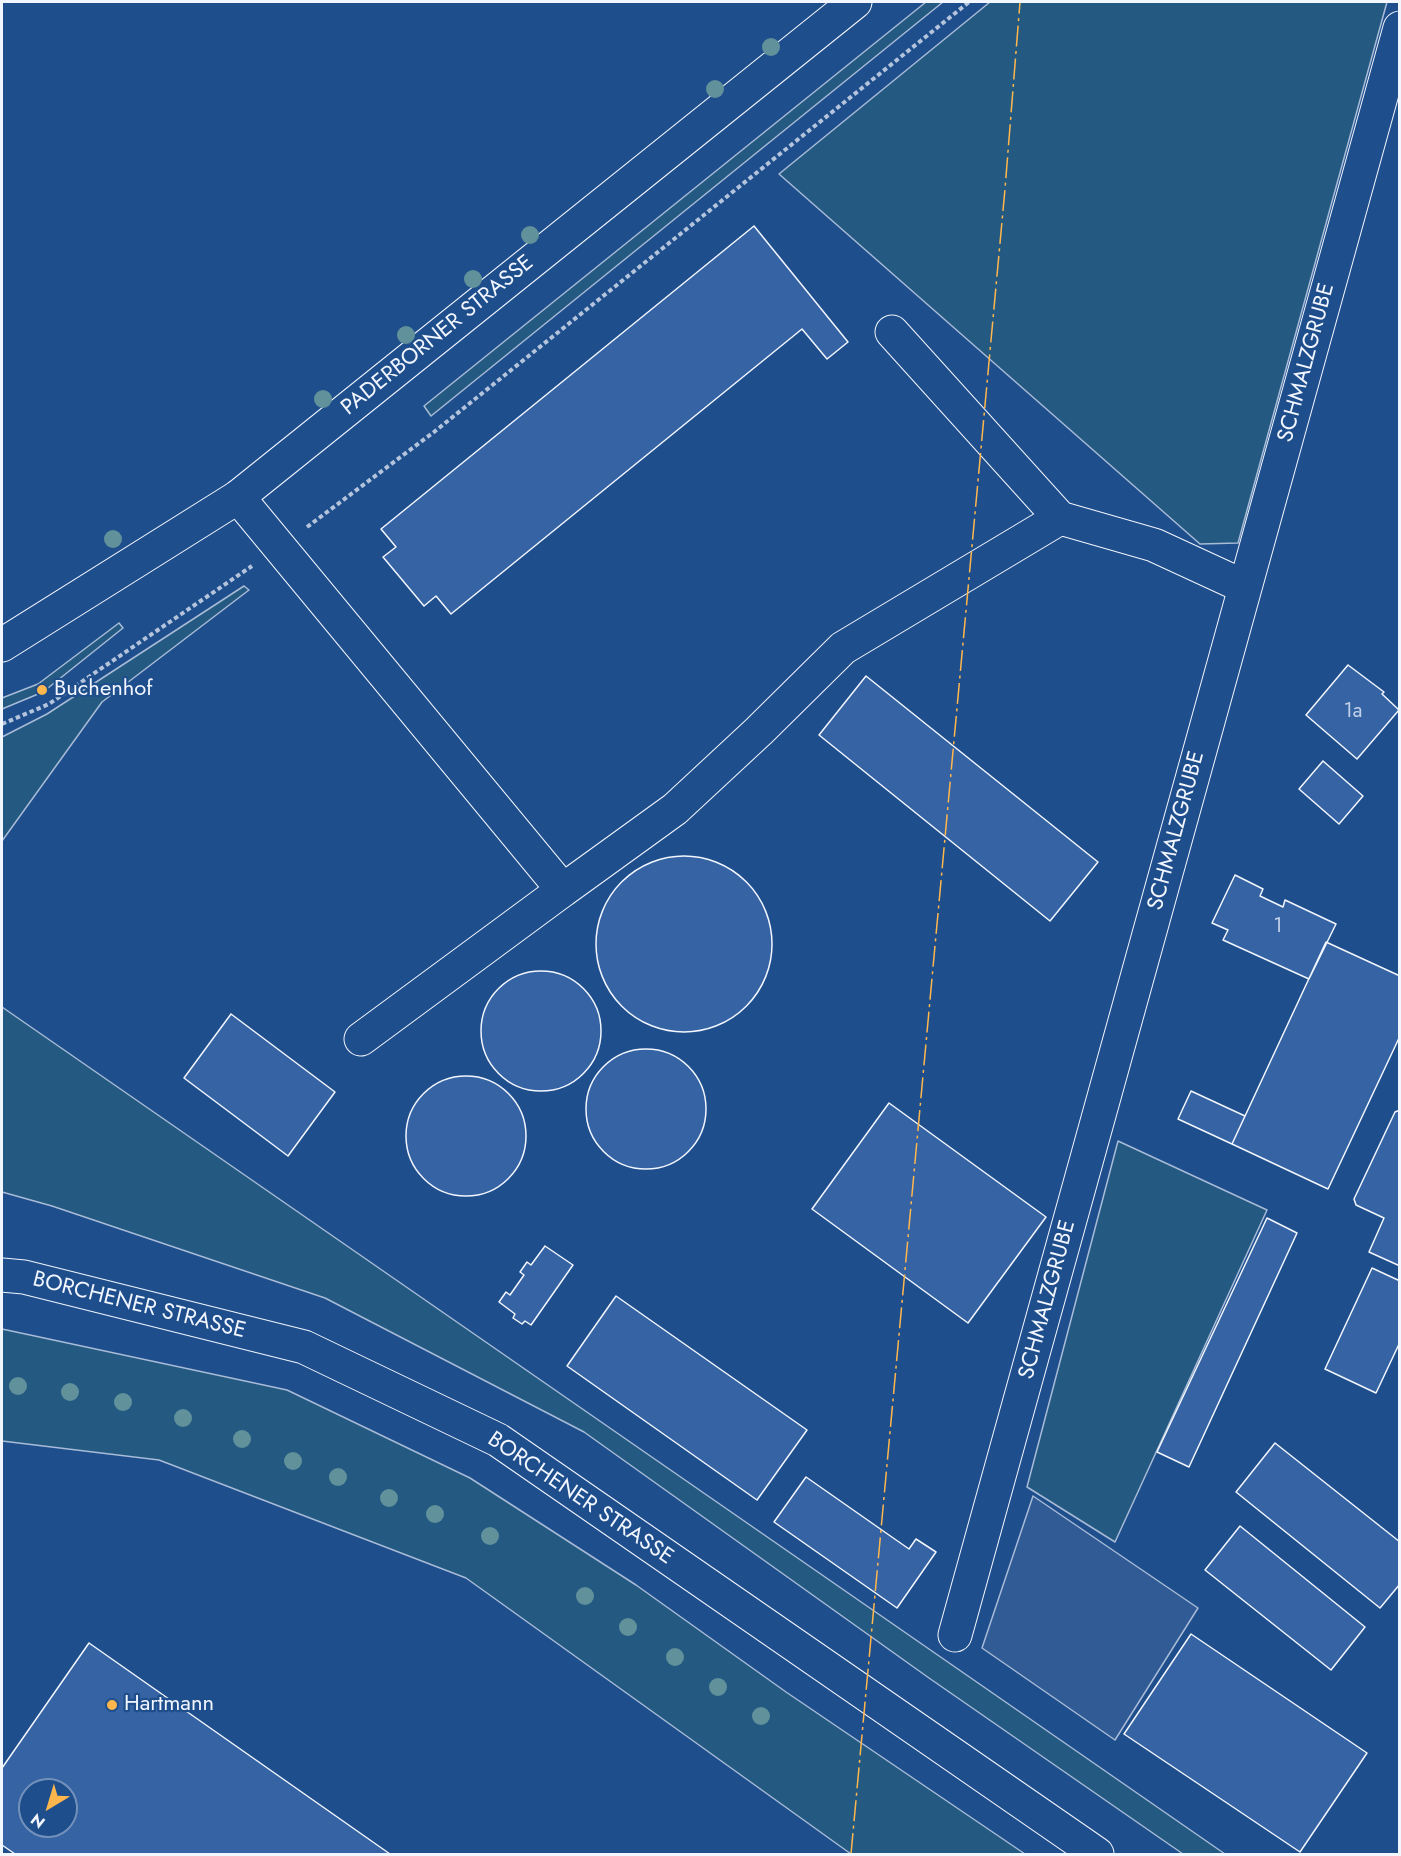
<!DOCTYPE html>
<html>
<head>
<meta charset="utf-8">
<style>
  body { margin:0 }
  #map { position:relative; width:1401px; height:1856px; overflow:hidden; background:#1f4e8c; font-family:Jost,sans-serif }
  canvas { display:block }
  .frame { position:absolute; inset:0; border:3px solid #f2f6ff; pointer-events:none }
  .north { position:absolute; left:18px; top:1778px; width:60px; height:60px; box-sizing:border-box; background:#1f4e8c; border:2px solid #7391ba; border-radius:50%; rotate:218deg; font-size:16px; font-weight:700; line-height:24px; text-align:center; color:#f2f6ff }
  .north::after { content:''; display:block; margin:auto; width:21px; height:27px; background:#ffb74d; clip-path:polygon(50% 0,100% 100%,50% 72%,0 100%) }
</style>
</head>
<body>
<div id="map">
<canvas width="1401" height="1856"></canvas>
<div class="frame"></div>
<div class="north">N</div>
</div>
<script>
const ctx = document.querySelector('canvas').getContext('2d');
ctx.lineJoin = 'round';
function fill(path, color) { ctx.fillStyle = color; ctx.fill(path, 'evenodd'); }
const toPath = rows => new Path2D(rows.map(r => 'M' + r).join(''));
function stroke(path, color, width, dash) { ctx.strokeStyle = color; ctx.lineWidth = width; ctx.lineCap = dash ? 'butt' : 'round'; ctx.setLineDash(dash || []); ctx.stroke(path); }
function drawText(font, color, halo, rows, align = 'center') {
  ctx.font = font + ' Jost,sans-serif'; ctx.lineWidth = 4.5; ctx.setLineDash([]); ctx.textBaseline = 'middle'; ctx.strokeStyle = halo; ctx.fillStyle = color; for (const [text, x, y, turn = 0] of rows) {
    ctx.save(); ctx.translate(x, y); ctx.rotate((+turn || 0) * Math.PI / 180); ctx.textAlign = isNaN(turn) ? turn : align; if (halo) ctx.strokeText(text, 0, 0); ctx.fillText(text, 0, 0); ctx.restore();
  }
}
const green = toPath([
  [926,2,943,2,431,416,424,406,926,2],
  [990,2,1387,2,1238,543,1200,544,779,174,990,2],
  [244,586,249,590,102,702,2,841,2,737,47,714,244,586],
  [119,623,123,628,43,692,2,709,2,698,38,684,119,623],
  [2,1007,1225,1854,1183,1854,929,1678,584,1432,325,1298,52,1206,2,1192,2,1007],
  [1118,1141,1267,1210,1115,1542,1027,1487,1118,1141],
  [2,1329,287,1390,470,1478,636,1585,786,1692,1025,1854,851,1854,466,1578,159,1460,2,1441,2,1329]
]);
fill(green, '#245a82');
stroke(green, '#a8bbd7', 1.5);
const parking = toPath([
  [1033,1496,1198,1608,1115,1740,982,1648,1033,1496]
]);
fill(parking, '#305b95');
stroke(parking, '#a8bbd7', 1.5);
const building = toPath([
  [754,226,848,342,827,359,802,329,451,614,436,596,424,606,383,557,396,547,381,529,754,226],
  [1348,665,1384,692,1382,694,1399,710,1357,759,1306,715,1348,665],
  [866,676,1098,862,1050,921,819,735,866,676],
  [1323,761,1363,796,1339,824,1299,789,1323,761],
  '596 944a88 88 0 1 1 176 0a88 88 0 1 1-176 0Z',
  [1235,875,1263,889,1260,896,1283,907,1285,900,1336,924,1309,979,1223,940,1228,930,1212,923,1235,875],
  [1326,942,1400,976,1400,1036,1328,1189,1232,1144,1326,942],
  '481 1031a60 60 0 1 1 120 0a60 60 0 1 1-120 0Z',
  [231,1014,335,1092,288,1156,184,1078,231,1014],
  '586 1109a60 60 0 1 1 120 0a60 60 0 1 1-120 0Z',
  '406 1136a60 60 0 1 1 120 0a60 60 0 1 1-120 0Z',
  [1191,1091,1245,1116,1232,1144,1178,1119,1191,1091],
  [889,1103,1046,1217,968,1323,812,1209,889,1103],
  [1400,1110,1400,1266,1369,1252,1384,1218,1356,1205,1354,1199,1395,1112,1400,1110],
  [1267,1218,1297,1233,1189,1467,1157,1452,1267,1218],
  [545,1246,573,1265,531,1325,525,1321,522,1324,513,1318,515,1314,499,1302,506,1292,510,1295,524,1275,520,1272,527,1262,531,1265,545,1246],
  [1372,1268,1400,1281,1400,1342,1376,1393,1325,1369,1372,1268],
  [616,1296,807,1430,757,1500,567,1366,616,1296],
  [1275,1443,1400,1542,1400,1584,1380,1608,1236,1492,1275,1443],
  [806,1477,909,1549,916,1539,936,1552,897,1608,774,1522,806,1477],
  [1240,1526,1365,1627,1331,1670,1205,1570,1240,1526],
  [1191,1634,1367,1753,1300,1852,1124,1734,1191,1634],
  [89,1643,390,1854,15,1854,2,1845,2,1768,89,1643],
  [30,1790,66,1790,66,1826,30,1826,30,1790]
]);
fill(building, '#3563a3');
stroke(building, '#f2f6ff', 1.5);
const minor = toPath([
  [892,332,1060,518],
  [238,497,563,890,675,809,759,731,843,648,1060,518,1154,545,1245,587],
  [361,1039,563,890],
  [955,1635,1400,28]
]);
const major = toPath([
  [2,645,238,497,855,2],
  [2,1275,24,1277,304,1347,498,1440,1097,1854]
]);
stroke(minor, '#f2f6ff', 35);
stroke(major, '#f2f6ff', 35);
stroke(toPath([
  [307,527,434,432,969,2],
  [2,724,49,704,252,566]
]), '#b3c4dc', 4, [4.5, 3]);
stroke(minor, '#1f4e8c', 33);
stroke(major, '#1f4e8c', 33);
stroke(toPath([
  [851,1854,1005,189,1020,2]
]), '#ffb74d', 1.5, [21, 4.5, 3, 4.5]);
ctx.fillStyle = '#61919a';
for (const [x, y] of [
  [771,47],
  [715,89],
  [530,235],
  [473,279],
  [406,335],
  [323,399],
  [113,539],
  [18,1386],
  [70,1392],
  [123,1402],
  [183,1418],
  [242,1439],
  [293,1461],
  [338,1477],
  [389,1498],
  [435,1514],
  [490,1536],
  [585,1596],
  [628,1627],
  [675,1657],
  [718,1687],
  [761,1716]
]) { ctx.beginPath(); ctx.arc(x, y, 9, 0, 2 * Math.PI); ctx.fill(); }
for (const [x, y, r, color] of [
  [42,690,6,"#ffb74d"],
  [112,1705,6,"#ffb74d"]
]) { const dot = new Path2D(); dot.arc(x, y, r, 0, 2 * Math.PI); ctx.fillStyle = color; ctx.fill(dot); stroke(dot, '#1f4e8c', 2); }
drawText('20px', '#c3d1e8', null, [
  ["1a",1353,712],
  ["1",1278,927]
]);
drawText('22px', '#f2f6ff', '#1f4e8c', [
  ["PADERBORNER STRASSE",438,336,-39],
  ["SCHMALZGRUBE",1307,363,-75],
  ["SCHMALZGRUBE",1177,831,-75],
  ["SCHMALZGRUBE",1048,1300,-75],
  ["BORCHENER STRASSE",139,1306,14],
  ["BORCHENER STRASSE",580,1499,34]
]);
drawText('22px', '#f2f6ff', '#1f4e8c', [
  ["Buchenhof",54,690],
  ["Hartmann",124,1705]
], 'left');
</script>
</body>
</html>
